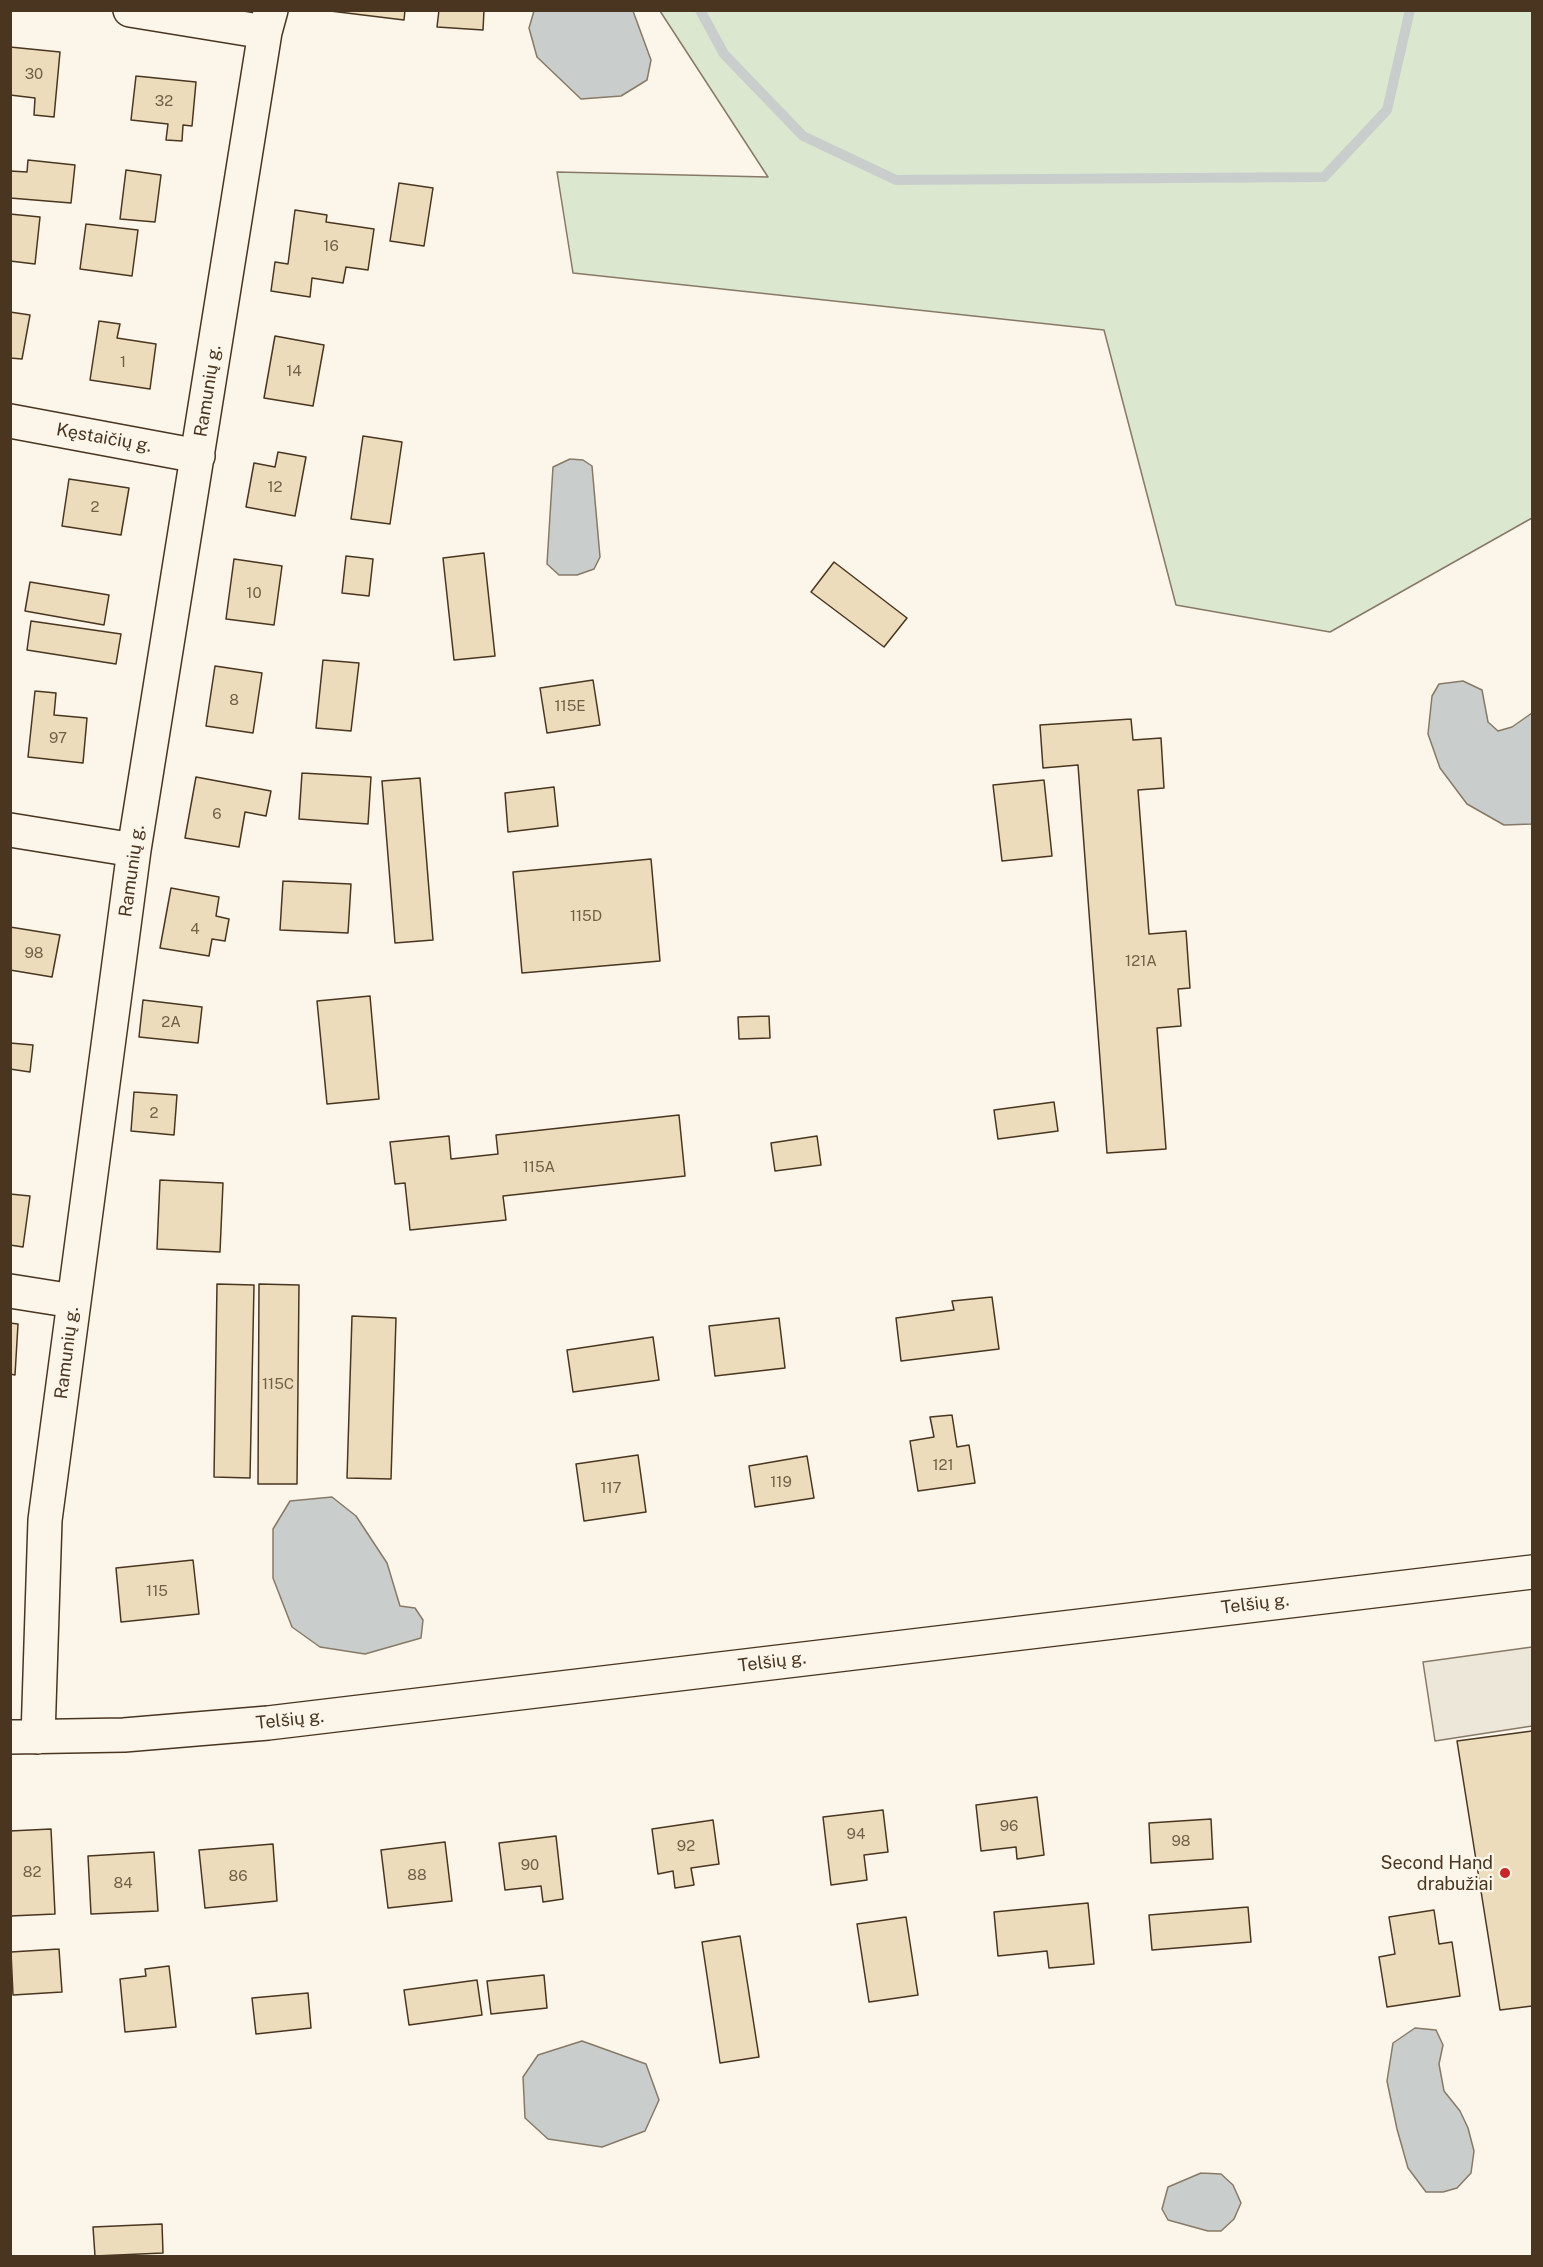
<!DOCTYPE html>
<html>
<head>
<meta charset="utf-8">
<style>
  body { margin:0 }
  #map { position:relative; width:1543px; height:2267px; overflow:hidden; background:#fbf6e9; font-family:"Public Sans",sans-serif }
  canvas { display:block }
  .frame { position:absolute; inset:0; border:12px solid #4a3520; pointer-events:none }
</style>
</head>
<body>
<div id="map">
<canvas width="1543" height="2267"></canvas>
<div class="frame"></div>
</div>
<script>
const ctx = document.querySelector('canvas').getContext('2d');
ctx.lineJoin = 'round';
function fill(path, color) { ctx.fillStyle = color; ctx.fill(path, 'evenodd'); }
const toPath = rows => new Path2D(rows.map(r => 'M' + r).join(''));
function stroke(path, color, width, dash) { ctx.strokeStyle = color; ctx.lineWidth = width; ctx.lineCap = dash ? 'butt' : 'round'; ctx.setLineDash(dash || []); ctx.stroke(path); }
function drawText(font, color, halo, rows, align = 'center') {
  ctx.font = font + ' "Public Sans",sans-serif'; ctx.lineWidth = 4.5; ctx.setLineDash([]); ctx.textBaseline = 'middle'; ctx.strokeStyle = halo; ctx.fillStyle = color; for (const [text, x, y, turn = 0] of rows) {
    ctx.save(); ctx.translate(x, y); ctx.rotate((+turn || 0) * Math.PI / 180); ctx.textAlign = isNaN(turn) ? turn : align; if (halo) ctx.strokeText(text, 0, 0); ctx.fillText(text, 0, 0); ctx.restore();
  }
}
const green = toPath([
  [660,11,1532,11,1532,518,1330,632,1176,605,1104,330,573,273,557,172,768,177,660,11]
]);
fill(green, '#dce7d0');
stroke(green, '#887966', 1.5);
const parking = toPath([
  [1532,1647,1532,1726,1435,1741,1423,1662,1532,1647]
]);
fill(parking, '#ede7d9');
stroke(parking, '#887966', 1.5);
const water = toPath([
  [534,11,633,11,651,60,647,80,621,96,581,99,537,57,529,28,534,11],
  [570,459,583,460,592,466,600,557,594,569,577,575,559,575,547,564,553,467,570,459],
  [1463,681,1482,690,1488,722,1498,731,1512,727,1532,713,1532,824,1504,825,1467,804,1440,768,1428,734,1432,696,1439,684,1463,681],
  [332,1497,356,1516,387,1563,400,1606,415,1608,423,1620,421,1638,365,1654,320,1647,292,1627,273,1578,273,1529,290,1501,332,1497],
  [1415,2028,1436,2030,1443,2045,1439,2064,1444,2091,1460,2111,1468,2128,1474,2151,1471,2173,1457,2188,1443,2192,1426,2192,1408,2168,1397,2129,1387,2081,1393,2043,1415,2028],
  [582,2041,646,2064,659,2100,645,2131,602,2147,548,2139,525,2118,523,2077,538,2055,582,2041],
  [1201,2173,1221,2174,1233,2185,1241,2203,1234,2219,1221,2231,1208,2231,1168,2220,1162,2209,1168,2187,1201,2173]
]);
fill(water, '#c9cecd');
stroke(water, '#887966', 1.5);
stroke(toPath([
  [700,10,724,54,803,136,896,180,1324,177,1387,110,1410,10]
]), '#c9cecd', 10);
const building = toPath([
  [322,10,405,10,404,20,322,10],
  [439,10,484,10,483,30,437,27,439,10],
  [10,47,60,52,54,117,34,115,35,98,10,95,10,47],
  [136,76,196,82,192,126,183,125,182,141,166,140,168,124,131,120,136,76],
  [28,160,75,165,71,203,10,198,10,171,27,172,28,160],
  [126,170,161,175,155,222,120,219,126,170],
  [399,183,433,188,424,246,390,241,399,183],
  [295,210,327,215,326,222,374,229,368,270,346,267,343,283,312,278,310,297,271,291,275,262,288,264,295,210],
  [10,214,40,217,35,264,10,261,10,214],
  [86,224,138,230,132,276,80,269,86,224],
  [10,312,30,315,22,359,10,358,10,312],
  [99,321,120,324,117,338,156,344,150,389,90,380,99,321],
  [275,336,324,345,313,406,264,398,275,336],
  [363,436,402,442,390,524,351,519,363,436],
  [278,452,306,457,295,516,246,507,254,463,275,467,278,452],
  [69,479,129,488,121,535,62,526,69,479],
  [484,553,495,656,454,660,443,558,484,553],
  [346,556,373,559,369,596,342,593,346,556],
  [234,559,282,566,274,625,226,619,234,559],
  [834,562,907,618,884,647,811,592,834,562],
  [30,582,109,595,104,625,25,611,30,582],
  [31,621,121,634,116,664,27,650,31,621],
  [323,660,359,663,351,731,316,728,323,660],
  [215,666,262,673,253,733,206,726,215,666],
  [593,680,600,725,547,733,540,688,593,680],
  [35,691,56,693,54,715,87,718,83,763,28,757,35,691],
  [1131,719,1133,740,1161,738,1164,788,1138,790,1149,934,1186,931,1190,988,1178,989,1181,1026,1157,1028,1166,1149,1107,1153,1078,765,1043,768,1040,725,1131,719],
  [302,773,371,777,368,824,299,819,302,773],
  [196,777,271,791,266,816,245,812,239,847,185,838,196,777],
  [420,778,433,940,395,943,382,781,420,778],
  [1044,780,1052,856,1002,861,993,785,1044,780],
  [554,787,558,826,508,832,505,793,554,787],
  [651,859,660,961,522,973,513,872,651,859],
  [283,881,351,884,348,933,280,930,283,881],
  [171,888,219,897,216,916,229,919,225,941,212,939,209,956,160,948,171,888],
  [10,927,60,935,52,977,10,970,10,927],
  [370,996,379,1099,327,1104,317,1001,370,996],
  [143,1000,202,1007,198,1043,139,1037,143,1000],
  [769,1016,770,1038,739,1039,738,1017,769,1016],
  [10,1043,33,1045,30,1072,10,1069,10,1043],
  [134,1092,177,1095,174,1135,131,1131,134,1092],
  [1054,1102,1058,1131,998,1139,994,1110,1054,1102],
  [679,1115,685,1176,503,1196,506,1220,410,1230,405,1183,395,1184,390,1142,449,1136,451,1159,498,1154,496,1135,679,1115],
  [817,1136,821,1165,775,1171,771,1143,817,1136],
  [160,1180,223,1183,220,1252,157,1249,160,1180],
  [10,1194,30,1196,23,1247,10,1245,10,1194],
  [217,1284,254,1285,250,1478,214,1477,217,1284],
  [259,1284,299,1285,297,1484,258,1484,259,1284],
  [992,1297,999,1349,901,1361,896,1318,954,1310,952,1301,992,1297],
  [352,1316,396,1318,391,1479,347,1478,352,1316],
  [779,1318,785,1368,715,1376,709,1326,779,1318],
  [10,1323,18,1324,15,1375,10,1374,10,1323],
  [653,1337,659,1380,573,1392,567,1350,653,1337],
  [952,1415,957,1447,969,1445,975,1483,918,1491,910,1441,934,1437,930,1417,952,1415],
  [638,1455,646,1512,584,1521,576,1464,638,1455],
  [807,1456,814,1498,755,1507,749,1466,807,1456],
  [193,1560,199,1614,121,1622,116,1568,193,1560],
  [1532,1731,1532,2006,1500,2010,1457,1741,1532,1731],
  [1037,1797,1044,1855,1017,1859,1016,1847,981,1851,976,1805,1037,1797],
  [883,1810,888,1852,864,1855,867,1880,831,1885,823,1817,883,1810],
  [1211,1819,1213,1859,1151,1863,1149,1823,1211,1819],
  [713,1820,719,1864,691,1868,694,1885,675,1888,673,1871,658,1874,652,1829,713,1820],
  [51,1829,55,1914,10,1916,10,1831,51,1829],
  [556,1836,563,1899,543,1902,541,1886,505,1890,499,1843,556,1836],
  [445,1842,452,1901,388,1908,381,1850,445,1842],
  [273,1844,277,1901,205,1908,199,1850,273,1844],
  [154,1852,158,1911,91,1914,88,1856,154,1852],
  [1088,1903,1094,1964,1049,1968,1047,1951,998,1956,994,1912,1088,1903],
  [1248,1907,1251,1942,1152,1950,1149,1915,1248,1907],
  [1434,1910,1439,1944,1452,1942,1460,1996,1387,2007,1379,1957,1395,1954,1389,1917,1434,1910],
  [906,1917,918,1995,869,2002,857,1924,906,1917],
  [740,1936,759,2057,720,2063,702,1942,740,1936],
  [59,1949,62,1992,13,1995,11,1952,59,1949],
  [169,1966,176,2027,125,2032,120,1979,146,1976,145,1969,169,1966],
  [544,1975,547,2008,491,2014,487,1981,544,1975],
  [477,1980,482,2015,409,2025,404,1990,477,1980],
  [308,1993,311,2028,256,2034,252,1998,308,1993],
  [162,2224,163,2253,95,2256,93,2227,162,2224]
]);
fill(building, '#ecdcbc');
stroke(building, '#4a3520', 1.5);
const minor = toPath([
  [130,10,265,32],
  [10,421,198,456],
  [10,830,134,850],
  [10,1291,73,1301],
  [10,1737,124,1735,268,1723,1532,1572],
  [38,1737,45,1520,134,850,265,32,271,10]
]);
stroke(minor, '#4a3520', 36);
stroke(minor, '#fbf6e9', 33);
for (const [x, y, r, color] of [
  [1505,1873,6,"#c62828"]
]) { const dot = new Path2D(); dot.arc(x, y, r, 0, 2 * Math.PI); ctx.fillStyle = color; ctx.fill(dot); stroke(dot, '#fbf6e9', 2); }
drawText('15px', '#725f47', null, [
  ["30",34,74],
  ["32",164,101],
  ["16",331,246],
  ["1",123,362],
  ["14",294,371],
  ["12",275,487],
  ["2",95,507],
  ["10",254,593],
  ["8",234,700],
  ["115E",570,706],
  ["97",58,738],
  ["6",217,814],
  ["115D",586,916],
  ["4",195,929],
  ["98",34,953],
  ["121A",1141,961],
  ["2A",171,1022],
  ["2",154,1113],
  ["115A",539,1167],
  ["115C",278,1384],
  ["121",943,1465],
  ["119",781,1482],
  ["117",611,1488],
  ["115",157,1591],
  ["96",1009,1826],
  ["94",856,1834],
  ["98",1181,1841],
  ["92",686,1846],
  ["90",530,1865],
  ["82",32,1872],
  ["88",417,1875],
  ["86",238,1876],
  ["84",123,1883]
]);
drawText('18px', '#4a3520', '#fbf6e9', [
  ["Ramunių g.",208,391,-81],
  ["Kęstaičių g.",104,438,10],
  ["Ramunių g.",132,871,-82],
  ["Ramunių g.",67,1353,-83],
  ["Telšių g.",1255,1604,-7],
  ["Telšių g.",772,1662,-7],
  ["Telšių g.",290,1720,-6]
]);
drawText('18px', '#4a3520', '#fbf6e9', [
  ["Second Hand",1493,1863],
  ["drabužiai",1493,1884]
], 'right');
</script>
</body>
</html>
